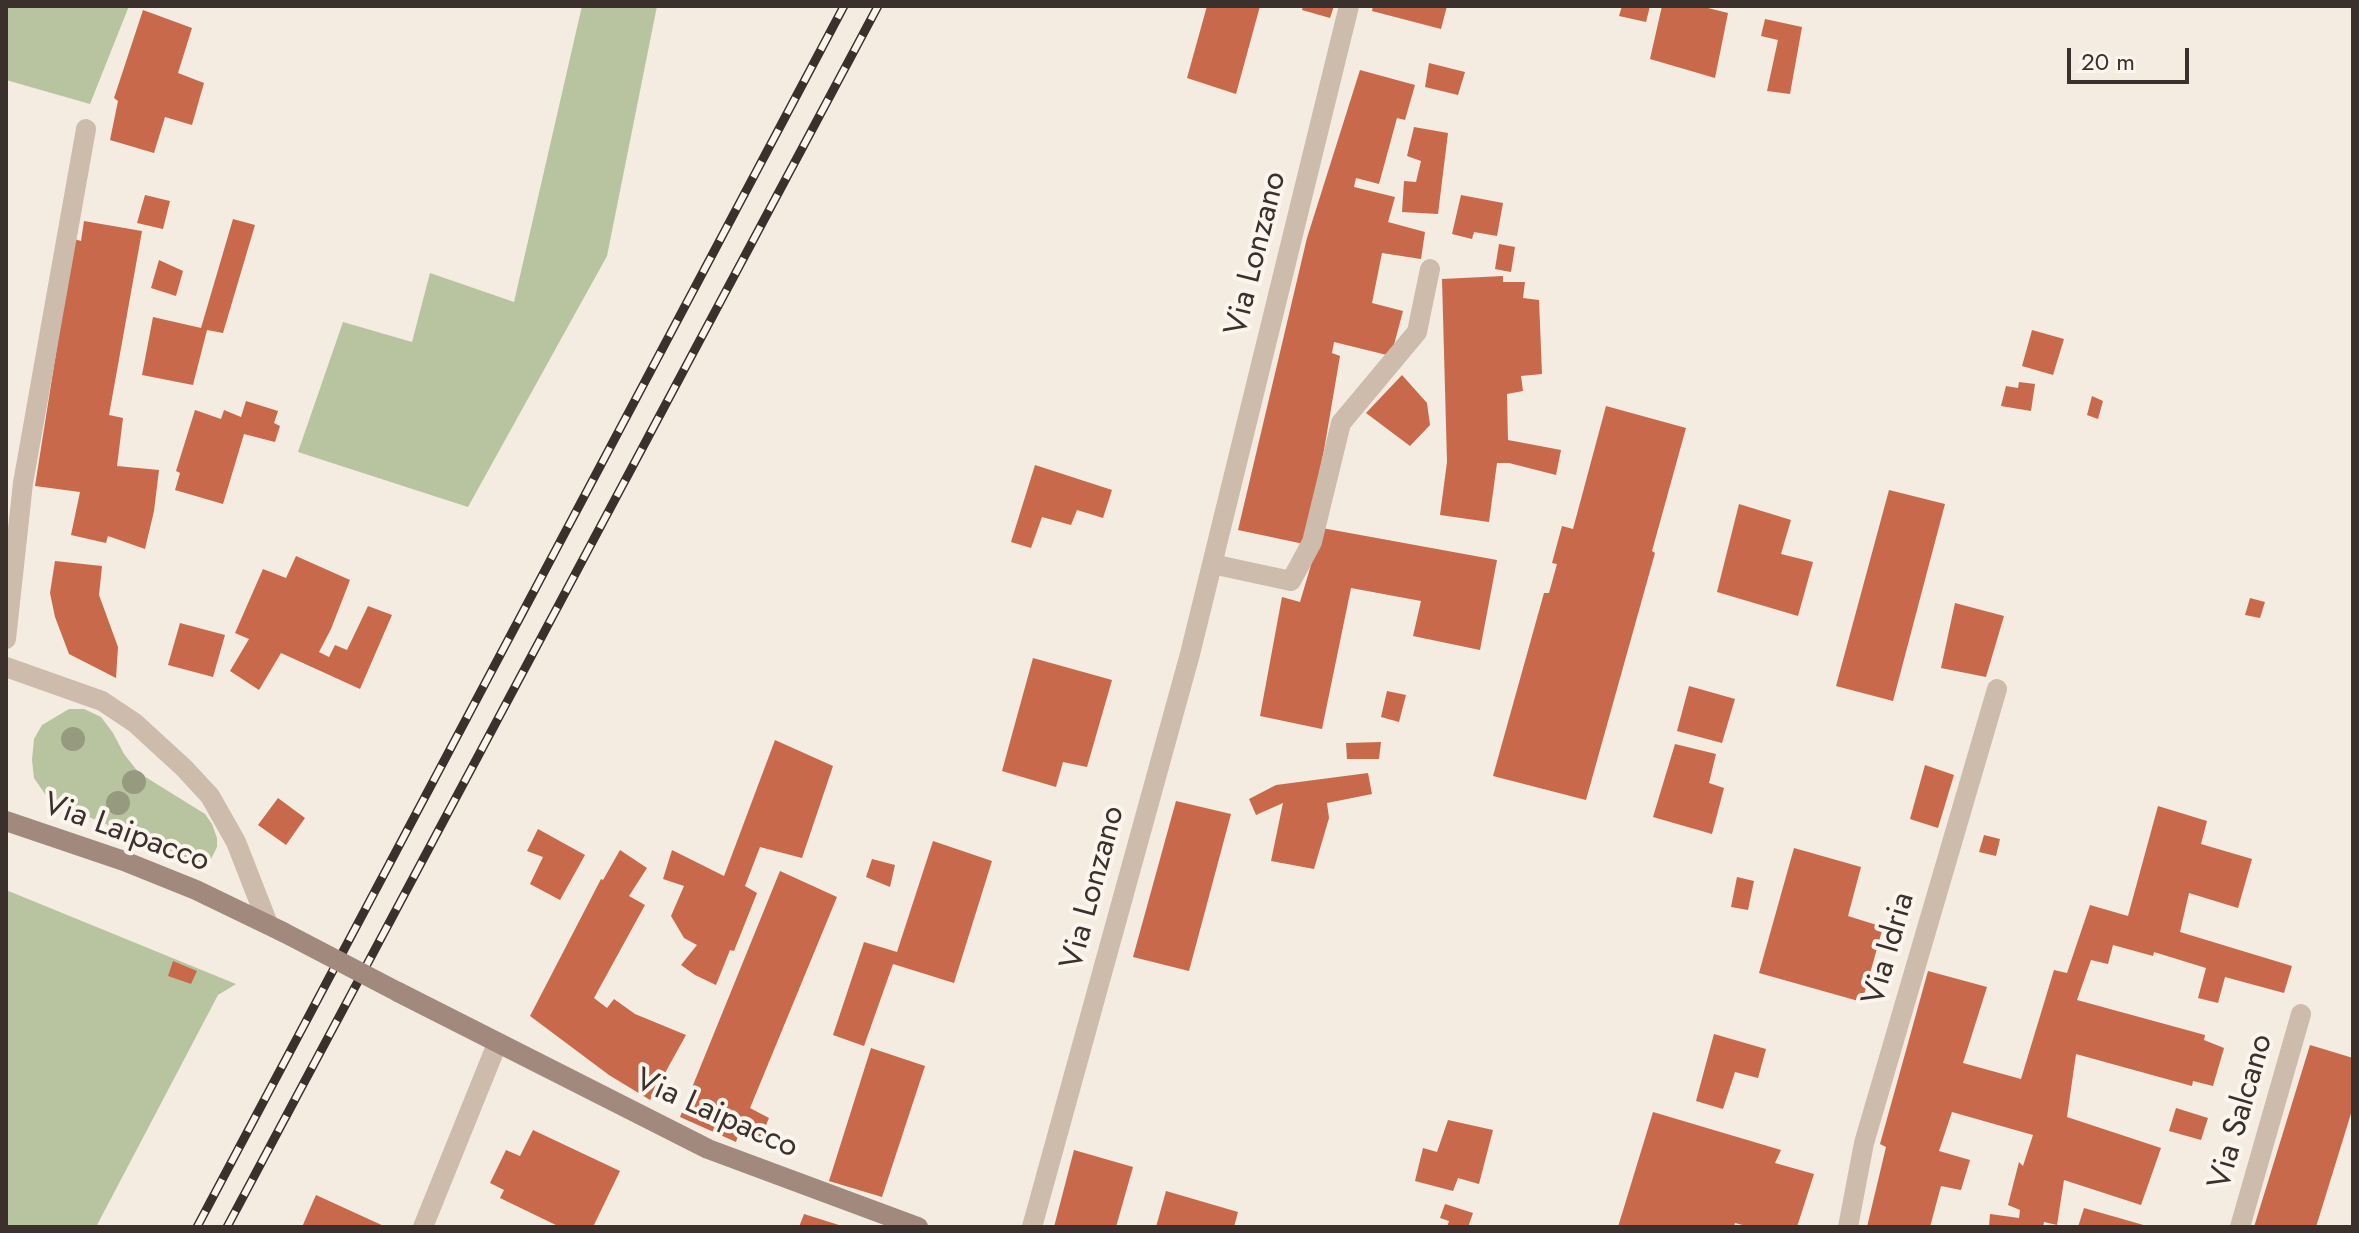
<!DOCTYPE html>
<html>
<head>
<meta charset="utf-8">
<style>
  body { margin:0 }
  #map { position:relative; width:2359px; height:1233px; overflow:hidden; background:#f4ebe1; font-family:Jost,sans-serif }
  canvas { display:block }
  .frame { position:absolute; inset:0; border:8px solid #3b302b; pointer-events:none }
  .scale { position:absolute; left:2067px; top:48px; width:122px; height:36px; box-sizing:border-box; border:4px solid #3b302b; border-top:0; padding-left:10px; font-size:24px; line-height:28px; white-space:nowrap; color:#3b302b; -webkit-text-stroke:6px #fbf5ee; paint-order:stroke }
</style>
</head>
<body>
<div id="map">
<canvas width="2359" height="1233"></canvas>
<div class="frame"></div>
<div class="scale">20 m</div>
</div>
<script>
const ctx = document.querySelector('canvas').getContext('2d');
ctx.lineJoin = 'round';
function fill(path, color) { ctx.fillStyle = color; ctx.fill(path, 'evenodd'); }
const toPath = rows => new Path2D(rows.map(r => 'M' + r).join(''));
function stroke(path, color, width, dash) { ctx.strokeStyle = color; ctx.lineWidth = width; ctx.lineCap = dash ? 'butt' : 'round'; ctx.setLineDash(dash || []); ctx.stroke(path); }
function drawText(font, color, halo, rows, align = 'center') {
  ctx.font = font + ' Jost,sans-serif'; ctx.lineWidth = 8; ctx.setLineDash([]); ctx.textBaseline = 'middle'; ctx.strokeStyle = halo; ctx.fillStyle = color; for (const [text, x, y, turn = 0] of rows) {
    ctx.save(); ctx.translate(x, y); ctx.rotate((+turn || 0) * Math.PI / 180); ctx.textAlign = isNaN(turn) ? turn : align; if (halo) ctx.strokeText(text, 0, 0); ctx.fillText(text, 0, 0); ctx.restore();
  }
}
fill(toPath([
  [6,6,129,6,90,104,6,80],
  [582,6,657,6,607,256,468,507,298,452,343,322,412,342,430,273,514,302],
  [69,709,84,709,101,717,113,733,124,754,139,773,205,814,212,824,217,838,217,847,210,861,203,863,192,860,60,805,45,794,34,778,32,760,34,739,42,725],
  [6,890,236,984,218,995,96,1227,6,1227]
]), '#b8c4a0');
fill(toPath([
  [1207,6,1260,6,1236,94,1187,78],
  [1303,6,1334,6,1330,18,1302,10],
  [1373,6,1447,6,1441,29,1372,11],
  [1622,6,1650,6,1646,22,1619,16],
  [1662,6,1700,6,1728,13,1715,78,1650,59],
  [143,10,192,28,178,73,204,83,192,125,165,117,154,153,110,140,118,101,114,98],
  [1765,19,1802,27,1790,94,1767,91,1778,40,1761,36],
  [1429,63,1465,72,1458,95,1425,87],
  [1360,70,1415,85,1405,120,1397,118,1379,184,1356,178,1354,187,1395,197,1388,222,1425,232,1421,259,1382,253,1372,303,1403,311,1391,356,1334,342,1332,353,1340,356,1324,450,1304,544,1238,530,1307,238],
  [1414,127,1448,133,1438,214,1402,212,1404,181,1416,182,1421,161,1407,156],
  [145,195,170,201,163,229,137,223],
  [1461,195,1503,203,1497,236,1474,232,1472,239,1452,234],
  [233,219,255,225,223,333,207,330,193,385,142,375,153,317,201,328],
  [84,221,142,231,109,415,123,418,117,466,159,470,154,511,145,549,108,536,106,543,71,535,80,492,35,486,74,239,81,241],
  [1499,244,1515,247,1511,272,1495,269],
  [159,260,183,271,176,296,151,288],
  [1503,276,1503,282,1525,282,1523,298,1539,300,1542,374,1521,376,1523,391,1507,394,1508,440,1561,450,1556,475,1509,463,1497,463,1489,522,1440,515,1447,462,1442,279],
  [2032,330,2064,339,2053,375,2022,366],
  [1402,375,1427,403,1430,425,1410,446,1366,413],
  [2019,382,2035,384,2031,411,2001,406,2006,386,2018,388],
  [2092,396,2103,401,2098,419,2087,415],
  [246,401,278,411,274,423,280,426,275,442,244,434,223,504,175,490,180,473,176,471,195,410,221,419,224,410,241,417],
  [1606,406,1686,428,1652,551,1655,553,1586,800,1493,776,1544,593,1549,593,1557,564,1552,563,1562,526,1573,529],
  [1035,465,1112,490,1103,518,1077,510,1071,525,1042,517,1031,548,1011,542],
  [1889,490,1945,504,1893,701,1836,686],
  [1739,504,1791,520,1781,554,1813,562,1798,616,1717,592],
  [1322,528,1497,560,1480,650,1413,636,1421,601,1351,588,1322,729,1260,716,1282,597,1300,602],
  [296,556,350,580,331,629,319,652,329,657,335,645,347,650,368,606,392,615,360,689,281,653,259,690,230,671,249,639,235,633,263,569,286,578],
  [55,561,102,566,99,595,118,647,116,678,69,654,55,617,50,593],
  [2250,598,2265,602,2260,618,2245,615],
  [1955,603,2004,616,1986,677,1941,668],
  [180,623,225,635,213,677,168,665],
  [1033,658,1112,680,1087,767,1063,762,1056,787,1002,771],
  [1689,686,1735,699,1722,743,1677,731],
  [1387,691,1406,695,1399,722,1381,717],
  [775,740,833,766,802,858,760,847,745,886,757,893,734,951,730,950,716,985,695,975,681,965,697,945,684,938,671,916,684,886,663,879,672,850,724,876],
  [1381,742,1379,759,1347,759,1346,743],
  [1675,744,1716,754,1709,783,1724,788,1712,834,1653,817],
  [1925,765,1954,775,1938,828,1910,819],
  [1368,773,1372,794,1327,803,1329,818,1314,869,1271,861,1283,803,1256,815,1249,799,1276,785],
  [278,798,305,818,286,845,258,825],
  [1176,801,1231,814,1189,971,1133,957],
  [2158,806,2207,821,2201,844,2252,859,2238,908,2189,893,2180,932,2292,966,2284,993,2225,977,2218,1003,2198,998,2206,968,2154,952,2153,956,2113,945,2108,964,2091,960,2077,1000,2205,1035,2204,1040,2224,1048,2213,1086,2193,1081,2192,1086,2076,1054,2067,1117,2161,1148,2141,1205,2064,1180,2057,1225,2044,1222,2043,1227,1989,1227,1990,1214,2019,1218,2020,1210,2008,1205,2019,1162,2023,1166,2033,1135,1952,1112,1939,1151,1970,1160,1961,1190,1941,1186,1930,1227,1867,1227,1886,1147,1880,1144,1928,971,1987,987,1963,1063,2021,1079,2054,970,2067,973,2090,905,2128,916],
  [538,829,585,855,560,900,530,884,543,857,527,851],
  [1984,835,2000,839,1996,856,1979,852],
  [933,841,992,861,954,983,893,964,864,1046,833,1035,864,942,897,952],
  [1794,848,1861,867,1848,916,1883,927,1862,1002,1759,973],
  [620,850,647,868,629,896,645,905,594,998,607,1008,614,999,635,1014,686,1035,650,1100,609,1075,530,1016,601,879,603,880],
  [872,859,895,865,890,887,866,877],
  [780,871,837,897,750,1108,769,1118,758,1144,738,1136,736,1142,680,1117],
  [1737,877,1754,881,1748,910,1731,907],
  [173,961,197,971,191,984,168,976],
  [1714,1034,1766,1049,1758,1078,1735,1072,1723,1109,1696,1101],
  [2310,1045,2353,1058,2353,1107,2316,1227,2254,1227],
  [871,1048,925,1066,882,1197,829,1181],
  [2176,1108,2208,1118,2201,1140,2169,1131],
  [1653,1112,1781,1150,1775,1163,1814,1174,1797,1227,1750,1227,1735,1223,1734,1227,1618,1227],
  [1448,1120,1493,1130,1479,1184,1458,1178,1453,1191,1415,1181,1423,1148,1437,1152],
  [533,1130,620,1171,593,1227,560,1227,500,1198,504,1190,490,1183,506,1150,520,1156],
  [1074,1150,1133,1167,1116,1227,1054,1227],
  [1166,1191,1238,1212,1234,1227,1156,1227],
  [316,1195,386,1227,302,1227],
  [1445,1204,1473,1213,1468,1227,1447,1227,1449,1221,1440,1218],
  [2084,1208,2147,1226,2147,1227,2078,1227],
  [804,1214,842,1226,842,1227,799,1227]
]), '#c8694b');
stroke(toPath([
  [423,1227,497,1044]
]), '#cdbbac', 20);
stroke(toPath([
  [1212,564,1291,581,1312,542,1341,423,1417,332,1430,269],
  [6,639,23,483,86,129],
  [6,667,102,701,135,723,184,768,210,796,236,842,268,924],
  [1032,1227,1190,654,1349,6],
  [1848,1227,1864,1143,1997,689],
  [2240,1227,2301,1014]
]), '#cdbbac', 20);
stroke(toPath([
  [6,821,124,861,196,890,283,932],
  [398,992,708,1149,918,1227]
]), '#a18a7d', 20);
const rail = toPath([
  [197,1227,844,6],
  [227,1227,878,6]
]);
stroke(rail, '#3b302b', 9);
stroke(rail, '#fbf5ee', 6, [18]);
stroke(toPath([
  [283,932,398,992]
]), '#a18a7d', 20);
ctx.fillStyle = '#969b7f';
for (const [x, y] of [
  [73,739],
  [134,782],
  [118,803]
]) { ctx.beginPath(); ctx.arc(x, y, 12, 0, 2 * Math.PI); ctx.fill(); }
drawText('32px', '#3b302b', '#fbf5ee', [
  ["Via Lonzano",1257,254,-76],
  ["Via Laipacco",126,834,20],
  ["Via Lonzano",1094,888,-75],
  ["Via Idria",1890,949,-74],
  ["Via Salcano",2242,1112,-74],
  ["Via Laipacco",716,1115,24]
]);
</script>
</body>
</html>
